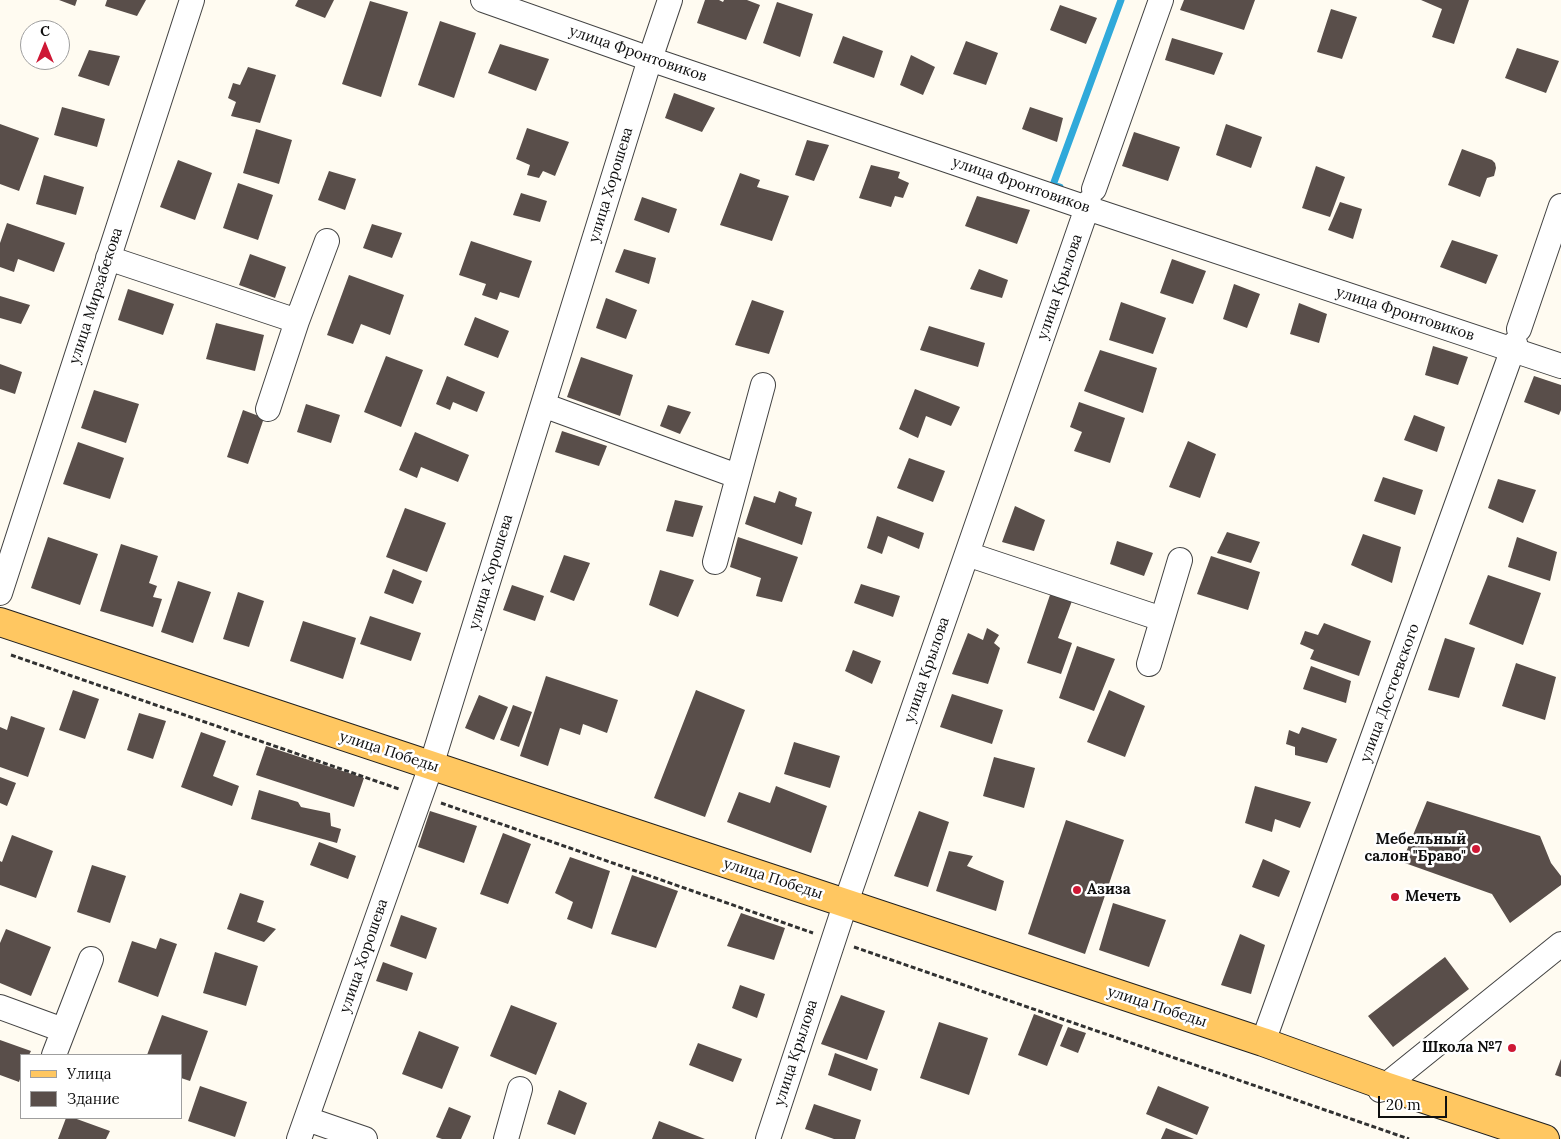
<!DOCTYPE html>
<html>
<head>
<meta charset="utf-8">
<style>
  body { margin:0 }
  #map { position:relative; width:1561px; height:1139px; overflow:hidden; background:#fffbf1; font-family:Lora,serif }
  canvas { display:block }
  .legend { position:absolute; left:20px; top:1054px; width:162px; height:65px; box-sizing:border-box; background:#fff; border:1px solid #9f9f9f; margin:0; padding:6px 9px; list-style:none; font-size:15px; color:#0f0f0f }
  .legend li { display:flex; align-items:center; gap:10px; height:25px }
  .legend b { width:25px; border:1px solid #9f9f9f }
  .north { position:absolute; left:20px; top:20px; width:50px; height:50px; box-sizing:border-box; background:#fff; border:1px solid #9f9f9f; border-radius:50%; rotate:0deg; font-size:14px; font-weight:700; line-height:20px; text-align:center; color:#0f0f0f }
  .north::after { content:''; display:block; margin:auto; width:18px; height:22px; background:#ce1835; clip-path:polygon(50% 0,100% 100%,50% 72%,0 100%) }
  .scale { position:absolute; left:1378px; top:1096px; width:69px; height:22px; box-sizing:border-box; border:2px solid #0f0f0f; border-top:0; padding-left:6px; font-size:15px; line-height:18px; white-space:nowrap; color:#0f0f0f; -webkit-text-stroke:4px #fff; paint-order:stroke }
</style>
</head>
<body>
<div id="map">
<canvas width="1561" height="1139"></canvas>
<ul class="legend">
<li><b style="height:6px;background:#ffc761"></b>Улица</li>
<li><b style="height:14px;background:#594e4a"></b>Здание</li>
</ul>
<div class="north">С</div>
<div class="scale">20 m</div>
</div>
<script>
const ctx = document.querySelector('canvas').getContext('2d');
ctx.lineJoin = 'round';
const toPath = rows => new Path2D(rows.map(r => 'M' + r).join(''));
function stroke(path, color, width, dash) { ctx.strokeStyle = color; ctx.lineWidth = width; ctx.lineCap = dash ? 'butt' : 'round'; ctx.setLineDash(dash || []); ctx.stroke(path); }
function fill(path, color) { ctx.fillStyle = color; ctx.fill(path, 'evenodd'); }
function drawText(font, color, halo, rows, align = 'center') {
  ctx.font = font + ' Lora,serif'; ctx.lineWidth = 5; ctx.setLineDash([]); ctx.textBaseline = 'middle'; ctx.strokeStyle = halo; ctx.fillStyle = color; for (const [text, x, y, turn = 0] of rows) {
    ctx.save(); ctx.translate(x, y); ctx.rotate((+turn || 0) * Math.PI / 180); ctx.textAlign = isNaN(turn) ? turn : align; if (halo) ctx.strokeText(text, 0, 0); ctx.fillText(text, 0, 0); ctx.restore();
  }
}
stroke(toPath([
  [1060,187,1053,185,1121,0]
]), '#30a9da', 7);
fill(toPath([
  [59,0,77,0,75,6],
  [107,0,146,0,137,16,105,6],
  [298,0,334,0,325,18,295,6],
  [705,0,719,0,723,2,724,0,747,0,760,5,746,40,697,23],
  [1184,0,1255,0,1244,30,1180,10],
  [1421,0,1469,0,1454,44,1432,37,1442,9],
  [370,1,408,12,381,97,342,84],
  [777,2,813,14,800,57,763,43],
  [1060,5,1097,18,1086,44,1050,30],
  [1331,9,1357,17,1342,59,1317,52],
  [440,21,476,33,454,98,418,85],
  [843,36,883,51,874,78,833,63],
  [1172,38,1223,53,1214,75,1165,60],
  [966,41,998,53,986,85,953,74],
  [500,44,549,59,536,91,488,73],
  [1517,48,1559,61,1546,93,1505,78],
  [89,50,120,56,109,86,78,76],
  [911,55,935,67,923,95,900,85],
  [248,67,276,75,260,123,231,116,236,102,228,98,233,83,240,85],
  [674,93,715,108,702,132,665,118],
  [62,107,105,119,97,147,54,135],
  [1030,107,1063,118,1057,142,1022,129],
  [0,124,39,138,19,191,0,184],
  [1226,124,1262,137,1251,168,1216,155],
  [527,128,569,142,555,176,543,171,539,178,527,175,530,165,516,159],
  [256,129,292,140,279,184,243,173],
  [1134,132,1180,147,1168,181,1122,166],
  [807,140,829,145,814,181,795,175],
  [1462,149,1492,160,1495,163,1496,168,1494,176,1487,178,1480,197,1448,185],
  [178,160,212,173,195,220,160,207],
  [871,165,900,172,898,178,909,183,903,198,895,196,891,207,859,198],
  [1316,166,1345,177,1330,217,1302,208],
  [329,171,356,179,345,210,318,200],
  [740,173,760,180,757,187,789,196,772,241,720,225],
  [44,175,84,187,76,215,36,204],
  [238,183,273,195,258,240,223,228],
  [521,193,547,201,540,222,513,215],
  [977,196,1030,210,1017,244,965,226],
  [642,197,677,209,669,233,634,220],
  [1340,202,1362,209,1353,239,1328,230],
  [7,223,65,243,54,272,18,259,14,272,0,267,0,243],
  [372,224,402,233,392,258,363,248],
  [1452,240,1498,255,1486,284,1440,267],
  [471,241,532,261,519,298,500,292,497,300,482,295,486,284,459,275],
  [624,249,656,258,649,284,615,272],
  [250,254,286,267,275,298,239,285],
  [1172,259,1206,271,1193,304,1160,293],
  [979,269,1008,280,1002,298,970,289],
  [349,275,404,295,390,335,361,324,353,344,327,335],
  [1234,284,1260,294,1247,328,1223,319],
  [128,289,174,304,163,335,118,320],
  [0,296,30,305,21,324,0,318],
  [606,298,637,310,626,339,596,328],
  [752,300,784,311,769,354,735,345],
  [1121,302,1166,318,1153,354,1109,340],
  [1299,303,1327,314,1319,343,1290,334],
  [475,317,509,331,498,358,464,345],
  [216,323,264,335,255,371,206,359],
  [929,326,985,343,978,367,920,350],
  [1433,346,1468,357,1458,385,1425,375],
  [1100,350,1157,368,1143,413,1084,391],
  [386,356,423,370,401,427,364,412],
  [581,357,633,375,620,416,567,397],
  [0,364,22,372,15,394,0,389],
  [447,376,485,392,477,412,453,402,450,410,436,404],
  [1534,376,1561,385,1561,410,1559,415,1524,402],
  [915,389,960,407,951,426,926,416,918,438,899,429],
  [94,390,139,404,126,443,81,428],
  [1079,402,1125,418,1110,463,1074,451,1082,432,1070,427],
  [306,404,340,415,331,443,297,432],
  [668,405,691,412,680,434,660,426],
  [243,410,264,418,248,464,227,457],
  [1414,415,1445,427,1437,452,1404,440],
  [562,431,607,446,599,466,555,452],
  [415,432,469,455,458,482,421,467,417,478,399,470],
  [1188,441,1216,454,1200,498,1169,487],
  [78,442,124,458,110,499,63,484],
  [909,458,945,471,933,502,897,488],
  [1383,477,1423,490,1415,515,1374,501],
  [1498,479,1536,490,1523,523,1488,508],
  [779,491,797,498,795,506,812,512,802,545,745,524,754,496,775,503],
  [675,500,703,506,693,537,666,531],
  [1015,506,1045,520,1034,551,1002,542],
  [405,508,446,523,427,572,386,557],
  [877,516,924,533,919,549,888,536,882,554,867,548],
  [1227,532,1260,542,1251,563,1217,553],
  [1363,534,1401,547,1392,583,1351,565],
  [48,537,98,554,80,605,31,588],
  [738,537,798,557,782,602,756,596,761,578,730,567],
  [1517,537,1557,552,1550,581,1508,567],
  [1117,541,1153,553,1144,576,1110,564],
  [121,544,158,556,149,583,157,586,153,597,162,599,153,627,100,611],
  [564,555,590,563,574,601,550,592],
  [1211,556,1260,572,1248,610,1197,594],
  [393,569,422,581,413,604,384,593],
  [660,570,694,580,678,617,649,605],
  [1488,575,1541,593,1523,645,1469,624],
  [178,581,211,592,193,643,161,632],
  [861,584,900,596,893,617,854,603],
  [512,585,544,596,535,621,503,610],
  [238,592,264,601,249,647,223,639],
  [1051,592,1072,601,1058,638,1072,643,1061,674,1027,663],
  [370,616,421,633,411,661,360,644],
  [303,621,356,638,343,679,290,661],
  [1324,623,1371,641,1359,676,1310,659,1314,650,1300,644,1305,631,1318,635],
  [987,628,999,635,994,643,1000,648,988,684,952,674,968,633,983,640],
  [1445,638,1475,648,1459,698,1428,690],
  [1077,646,1115,659,1094,711,1059,698],
  [853,650,881,661,872,684,845,671],
  [1516,663,1556,677,1545,720,1502,706],
  [1311,666,1351,681,1346,703,1303,689],
  [546,676,618,700,607,733,583,724,580,735,560,728,548,766,520,756],
  [73,690,99,699,85,739,59,730],
  [696,690,745,710,705,817,654,798],
  [1109,690,1145,706,1125,757,1087,742],
  [952,694,1003,710,992,744,940,727],
  [479,695,508,707,494,740,465,728],
  [513,705,532,712,519,747,500,740],
  [139,713,166,721,153,759,127,750],
  [11,716,45,728,28,777,0,767,0,727,7,730],
  [1302,727,1337,739,1327,763,1295,755,1295,747,1286,744,1289,730,1299,734],
  [201,732,226,741,213,776,239,786,232,806,181,787],
  [794,742,840,756,830,788,784,774],
  [266,746,364,778,354,807,256,775],
  [994,757,1035,768,1024,808,983,796],
  [0,777,16,783,7,806,0,803],
  [776,786,827,806,811,853,727,822,739,792,770,803],
  [1255,786,1311,802,1300,828,1275,819,1272,832,1245,823],
  [259,790,298,802,301,807,330,813,331,826,341,829,337,843,251,819],
  [1427,801,1540,836,1551,863,1561,876,1561,885,1510,923,1492,894,1402,862],
  [430,811,477,826,464,863,418,847],
  [919,811,949,822,928,887,894,876],
  [1066,820,1124,840,1085,954,1028,934],
  [503,833,531,844,508,904,480,894],
  [12,835,53,851,36,898,0,885,0,861,2,862],
  [319,842,356,856,348,879,310,865],
  [949,851,973,856,967,866,1004,881,996,911,936,891],
  [570,857,610,871,592,929,567,919,573,902,555,893],
  [1263,859,1290,871,1279,897,1252,887],
  [92,865,126,876,110,923,77,912],
  [632,875,678,891,656,948,611,934],
  [240,893,264,901,257,922,276,929,264,942,227,929],
  [1113,903,1166,920,1149,967,1099,950],
  [741,913,785,928,774,960,727,946],
  [401,915,437,928,426,959,390,946],
  [6,929,51,947,31,996,0,983,0,943],
  [1240,934,1265,945,1251,994,1221,985],
  [160,938,177,944,158,997,118,982,132,941,156,949],
  [215,952,258,966,246,1006,203,993],
  [1445,957,1469,989,1393,1047,1368,1016],
  [383,962,413,973,407,991,376,981],
  [740,985,765,994,757,1018,732,1008],
  [841,995,885,1011,867,1060,821,1044],
  [511,1005,557,1023,536,1075,490,1056],
  [1034,1014,1063,1025,1047,1066,1018,1055],
  [162,1015,208,1031,190,1081,181,1078,181,1055,147,1055],
  [939,1022,988,1038,969,1095,920,1078],
  [1068,1027,1086,1033,1078,1053,1060,1046],
  [419,1031,459,1047,442,1089,402,1074],
  [0,1040,31,1051,29,1055,21,1055,21,1076,19,1082,0,1075],
  [698,1043,742,1059,733,1082,689,1065],
  [835,1053,878,1069,871,1091,828,1075],
  [1561,1059,1561,1077,1555,1075],
  [200,1086,247,1102,235,1137,188,1121],
  [1158,1086,1209,1107,1197,1135,1146,1114],
  [559,1090,587,1103,575,1135,547,1124],
  [814,1104,861,1120,855,1139,834,1139,805,1129],
  [449,1107,471,1116,461,1139,442,1139,436,1137],
  [66,1118,74,1118,110,1131,106,1139,58,1139],
  [659,1121,705,1139,652,1139],
  [1166,1128,1194,1139,1161,1139]
]), '#594e4a');
const minor = toPath([
  [483,0,650,59,1087,208,1561,366],
  [1094,189,1161,0],
  [108,258,297,321],
  [1519,329,1561,206],
  [543,405,737,476],
  [268,409,297,321,327,241],
  [967,554,1162,619],
  [715,562,763,385],
  [0,593,192,0],
  [1149,664,1180,560],
  [0,1007,63,1030],
  [1263,1042,1515,343],
  [54,1055,91,959],
  [1380,1090,1561,944],
  [307,1119,365,1139],
  [299,1139,431,766,650,59,670,0],
  [506,1139,520,1089],
  [768,1139,844,908,1089,202]
]);
const major = toPath([
  [0,622,1263,1042,1385,1086,1545,1139]
]);
stroke(minor, '#424242', 26);
stroke(major, '#202020', 30);
stroke(toPath([
  [11,655,399,789],
  [441,803,813,933],
  [854,947,1409,1139]
]), '#313131', 3, [5, 2.5]);
stroke(minor, '#fff', 24);
stroke(major, '#ffc761', 28);
for (const [x, y, r, color] of [
  [1476,849,5,"#ce1835"],
  [1077,890,5,"#ce1835"],
  [1395,897,5,"#ce1835"],
  [1512,1048,5,"#ce1835"]
]) { const dot = new Path2D(); dot.arc(x, y, r, 0, 2 * Math.PI); ctx.fillStyle = color; ctx.fill(dot); stroke(dot, '#fff', 2); }
drawText('15px', '#0f0f0f', '#fff', [
  ["улица Фронтовиков",638,54,19],
  ["улица Хорошева",611,185,-73],
  ["улица Фронтовиков",1021,185,19],
  ["улица Крылова",1060,287,-71],
  ["улица Мирзабекова",96,296,-72],
  ["улица Фронтовиков",1405,314,18],
  ["улица Хорошева",491,572,-73],
  ["улица Крылова",927,670,-71],
  ["улица Достоевского",1390,693,-70],
  ["улица Победы",389,752,18],
  ["улица Победы",773,879,18],
  ["улица Хорошева",364,956,-71],
  ["улица Победы",1157,1007,18],
  ["улица Крылова",796,1053,-72]
]);
drawText('bold 15px', '#0f0f0f', '#fff', [
  ["Мебельный",1466,840],
  ["салон \"Браво\"",1466,857],
  ["Азиза",1087,890,"left"],
  ["Мечеть",1405,897,"left"],
  ["Школа №7",1502,1048]
], 'right');
</script>
</body>
</html>
